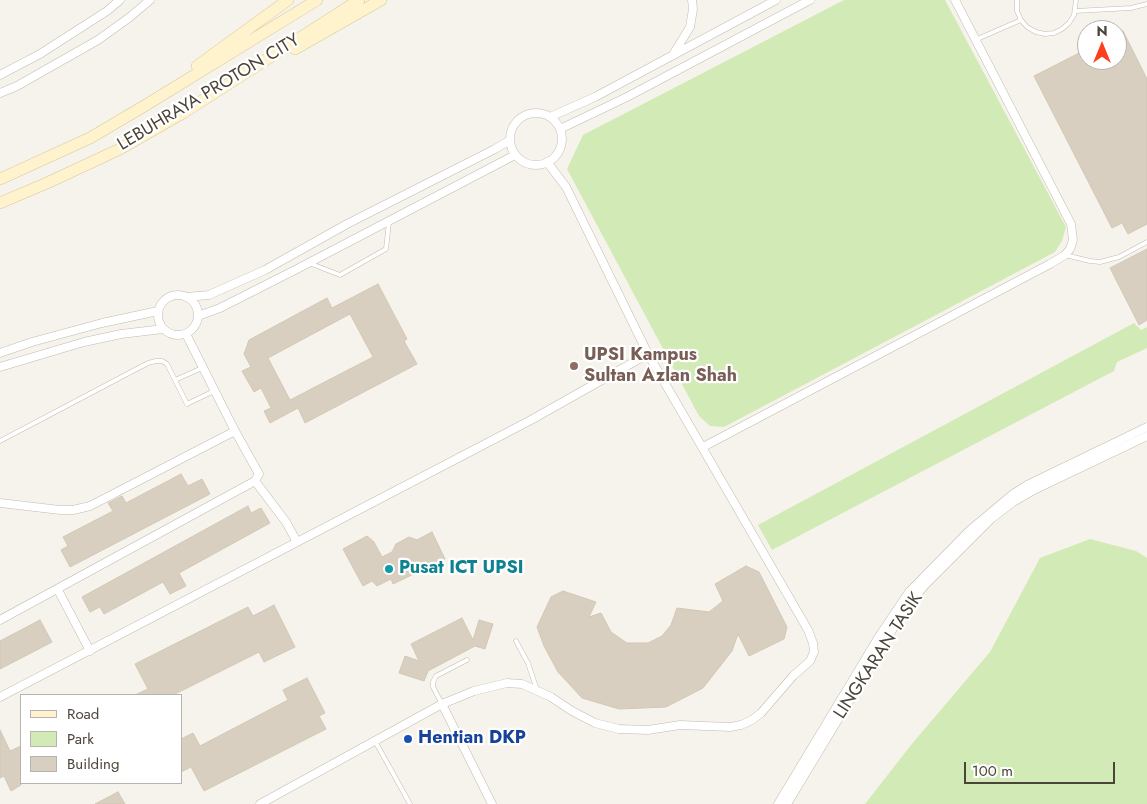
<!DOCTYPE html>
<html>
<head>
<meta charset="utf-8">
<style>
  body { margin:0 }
  #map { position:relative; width:1147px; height:804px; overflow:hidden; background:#f6f3ec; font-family:Jost,sans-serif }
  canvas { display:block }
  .legend { position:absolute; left:20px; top:694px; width:162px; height:90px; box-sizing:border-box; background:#fff; border:1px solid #b7b4b0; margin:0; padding:6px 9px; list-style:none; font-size:15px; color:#4b4439 }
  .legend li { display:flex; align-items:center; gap:10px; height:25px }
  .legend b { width:25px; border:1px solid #b7b4b0 }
  .north { position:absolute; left:1077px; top:20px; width:50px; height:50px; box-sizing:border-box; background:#fff; border:1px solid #b7b4b0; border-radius:50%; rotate:0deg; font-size:14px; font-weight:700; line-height:20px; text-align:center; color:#4b4439 }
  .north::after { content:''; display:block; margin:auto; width:18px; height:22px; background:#fc3f1d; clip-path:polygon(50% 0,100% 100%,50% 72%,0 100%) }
  .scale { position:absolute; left:964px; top:762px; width:151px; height:22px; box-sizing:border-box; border:2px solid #4b4439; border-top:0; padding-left:6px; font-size:15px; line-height:18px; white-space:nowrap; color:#4b4439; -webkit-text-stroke:4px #fff; paint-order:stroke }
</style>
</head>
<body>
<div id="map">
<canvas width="1147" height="804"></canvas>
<ul class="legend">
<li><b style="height:6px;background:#fff3cd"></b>Road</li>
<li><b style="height:14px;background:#d2eab5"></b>Park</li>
<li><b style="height:14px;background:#d8cfc1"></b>Building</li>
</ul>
<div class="north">N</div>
<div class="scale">100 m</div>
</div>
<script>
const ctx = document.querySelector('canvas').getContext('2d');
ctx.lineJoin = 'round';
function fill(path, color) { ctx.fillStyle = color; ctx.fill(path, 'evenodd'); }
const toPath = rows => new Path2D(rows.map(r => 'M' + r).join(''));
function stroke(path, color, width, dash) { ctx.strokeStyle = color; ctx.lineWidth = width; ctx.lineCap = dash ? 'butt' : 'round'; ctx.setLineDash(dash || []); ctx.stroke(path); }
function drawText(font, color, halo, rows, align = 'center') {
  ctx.font = font + ' Jost,sans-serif'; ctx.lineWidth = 4.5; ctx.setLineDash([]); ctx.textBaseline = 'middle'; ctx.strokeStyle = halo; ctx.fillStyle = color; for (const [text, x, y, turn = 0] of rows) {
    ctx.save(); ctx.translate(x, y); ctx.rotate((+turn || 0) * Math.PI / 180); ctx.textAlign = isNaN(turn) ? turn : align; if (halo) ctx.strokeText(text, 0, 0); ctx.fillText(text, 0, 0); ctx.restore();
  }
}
fill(toPath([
  [844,0,945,0,1066,227,1062,241,1055,252,724,427,710,426,699,416,567,169,583,135],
  [1134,323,1141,330,1147,327,1147,348,1117,362,1114,371,772,550,758,525],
  [1090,539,1136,551,1147,558,1147,804,865,804,911,745,990,652,1040,558]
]), '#d2eab5');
const building = toPath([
  [1123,31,1147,79,1147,224,1128,234,1122,223,1112,228,1034,76,1087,49,1087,60,1117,60,1117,34,1123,31],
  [1147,249,1147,320,1139,325,1110,268,1147,249],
  [378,284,407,339,404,341,417,364,305,423,298,408,270,423,264,411,271,408,261,388,254,392,242,371,251,367,244,354,249,340,327,298,332,308,378,284],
  [350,314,373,357,290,400,268,358,350,314],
  [181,474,188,486,202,479,210,494,70,567,61,550,68,546,63,537,113,511,108,503,122,496,126,503,181,474],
  [248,506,251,513,261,508,270,523,179,573,186,586,170,594,163,582,104,614,100,607,90,612,82,597,248,506],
  [432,532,445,559,393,584,391,579,377,586,372,581,363,586,343,549,367,536,374,542,382,557,392,552,396,544,409,537,417,540,432,532],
  [746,566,759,572,787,627,784,639,749,656,738,634,732,651,703,688,666,707,619,709,582,698,558,672,544,646,537,627,551,597,563,591,596,602,589,617,601,613,611,632,627,643,648,643,662,636,671,625,677,608,709,612,723,601,715,584,746,566],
  [274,605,295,647,264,662,259,652,173,695,135,695,148,689,135,664,248,607,253,616,274,605],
  [462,618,473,640,479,620,493,624,485,649,475,646,428,671,424,681,399,673,405,656,419,661,411,644,462,618],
  [40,620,52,642,0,669,0,641,40,620],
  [307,678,325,713,319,716,326,729,204,791,191,767,181,772,181,739,193,733,200,746,288,700,283,690,307,678],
  [0,730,10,751,21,746,21,785,11,791,4,776,0,778,0,730],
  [118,792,125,804,95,804,118,792]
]);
fill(building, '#d8cfc1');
stroke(building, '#d3c7b4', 1);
const service = toPath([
  [1017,0,1017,11,1021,20,1027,27,1036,32,1045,34,1054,33,1062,29,1069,23,1074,15,1076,0],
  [1075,11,1131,8,1147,4],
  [975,40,1021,20],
  [1065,255,1090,261,1100,262,1119,257,1147,242],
  [309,263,340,275,386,249,389,222],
  [175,380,202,368],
  [0,441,148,363,156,361,162,361,167,364,187,404,214,391],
  [516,641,528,663,537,690],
  [442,704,433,687,433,682,436,676,467,660],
  [375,741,410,804]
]);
const minor = toPath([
  [674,53,690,27,693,9,692,0],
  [0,75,40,54,107,11,120,0],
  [0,93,17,86,98,40,130,17,150,0],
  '510 139a26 26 0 1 1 52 0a26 26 0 1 1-52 0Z',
  [550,117,595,97,776,0],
  [560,129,627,97,810,0],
  '158 315a20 20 0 1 1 40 0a20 20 0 1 1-40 0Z',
  [186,297,209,295,265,270,347,224,495,149,510,140],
  [198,316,220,308,299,268,515,155],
  [186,334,235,431,259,474,255,481,286,522,297,542],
  [0,353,32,342,102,323,158,311],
  [0,367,84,342,121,334,163,329],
  [703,447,1050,264,1065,255,1070,249,1073,240,1071,224,955,0],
  [0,503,60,510,73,510,90,506,235,431],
  [58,590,90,651],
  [0,620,255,481],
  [0,697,531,420,648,354],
  [442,704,492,804],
  [260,804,442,704,474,691,507,683,522,684,551,697,572,711,595,723,619,729,648,730,680,725,730,727,741,725,752,720,761,713,793,676,810,661,814,652,813,643,808,630,648,354,566,187,547,162],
  [778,804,878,638,909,592,970,530,1013,494,1027,485,1147,427],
  [787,804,894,627,907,606,925,585,991,519,1013,502,1032,491,1147,436]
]);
const secondary = toPath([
  [295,49,381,0],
  [197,66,288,0],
  [0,179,90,138,146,105,317,0],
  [0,203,47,183,120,149,183,113,359,0]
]);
stroke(service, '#c2bbae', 5);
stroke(minor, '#c2bbae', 9);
stroke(secondary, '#d6c79b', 12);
stroke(service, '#fff', 4);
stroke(minor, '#fff', 8);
stroke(secondary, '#fff3cd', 11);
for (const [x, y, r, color] of [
  [574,366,5,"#8d6e63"],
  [389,569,5,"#0f9aa8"],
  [408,739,5,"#1a4fb4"]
]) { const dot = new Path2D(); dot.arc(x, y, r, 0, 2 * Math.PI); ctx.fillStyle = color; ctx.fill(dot); stroke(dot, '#fff', 2); }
drawText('18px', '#4b4439', '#fff', [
  ["LEBUHRAYA PROTON CITY",209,93,-31],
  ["LINGKARAN TASIK",879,656,-57]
]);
drawText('bold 18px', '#785e54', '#fff', [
  ["UPSI Kampus",584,356],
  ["Sultan Azlan Shah",584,377]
], 'left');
drawText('bold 18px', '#0d838f', '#fff', [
  ["Pusat ICT UPSI",399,569]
], 'left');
drawText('bold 18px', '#164399', '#fff', [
  ["Hentian DKP",418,739]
], 'left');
</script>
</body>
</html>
